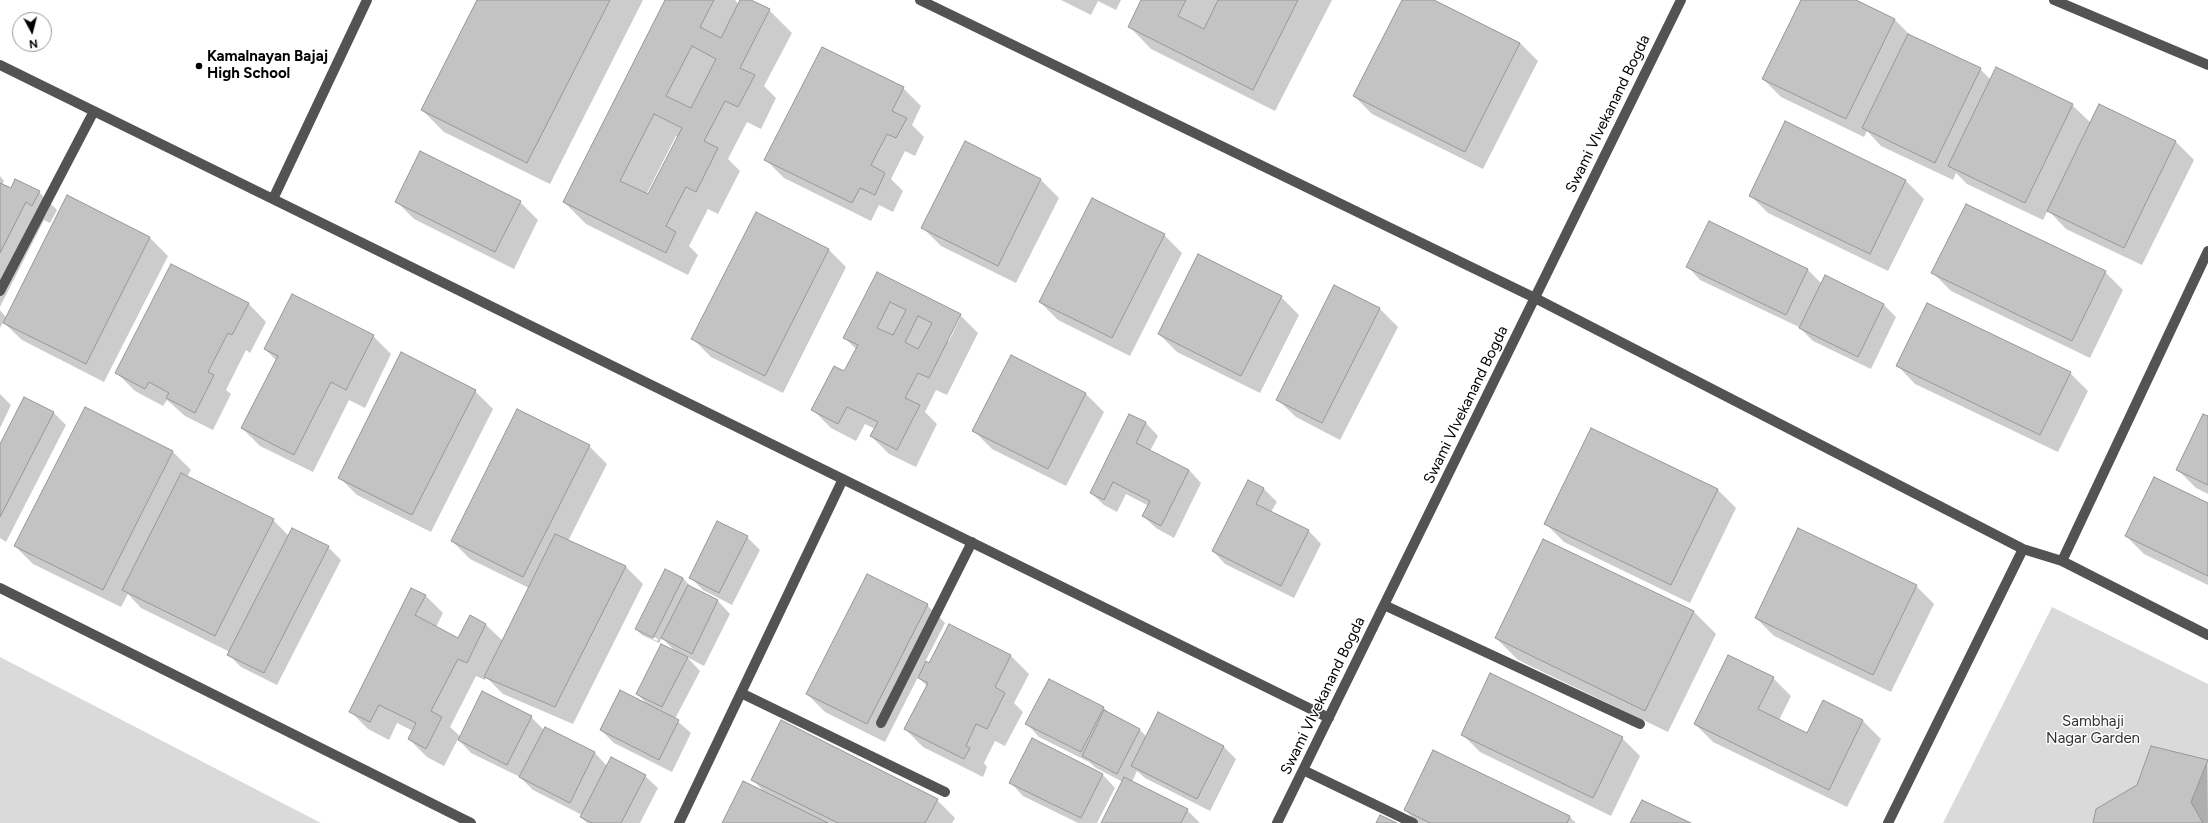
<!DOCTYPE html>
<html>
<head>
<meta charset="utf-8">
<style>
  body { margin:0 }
  #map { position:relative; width:2208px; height:823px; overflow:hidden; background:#fff; font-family:Figtree,sans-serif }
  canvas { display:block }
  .north { position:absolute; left:12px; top:12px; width:40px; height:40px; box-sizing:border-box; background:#fff; border:1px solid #999; border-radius:50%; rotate:173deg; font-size:11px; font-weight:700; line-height:16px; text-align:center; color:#000 }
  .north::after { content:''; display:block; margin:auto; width:14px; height:18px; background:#000; clip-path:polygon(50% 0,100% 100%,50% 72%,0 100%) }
</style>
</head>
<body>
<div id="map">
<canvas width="2208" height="823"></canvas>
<div class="north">N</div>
</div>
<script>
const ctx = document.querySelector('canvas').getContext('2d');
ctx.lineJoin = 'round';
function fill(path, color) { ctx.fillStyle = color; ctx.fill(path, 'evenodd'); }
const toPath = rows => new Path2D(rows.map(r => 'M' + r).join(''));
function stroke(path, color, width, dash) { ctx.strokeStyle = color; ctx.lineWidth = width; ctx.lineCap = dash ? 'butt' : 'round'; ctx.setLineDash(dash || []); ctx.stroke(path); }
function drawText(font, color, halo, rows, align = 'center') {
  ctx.font = font + ' Figtree,sans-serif'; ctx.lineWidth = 3; ctx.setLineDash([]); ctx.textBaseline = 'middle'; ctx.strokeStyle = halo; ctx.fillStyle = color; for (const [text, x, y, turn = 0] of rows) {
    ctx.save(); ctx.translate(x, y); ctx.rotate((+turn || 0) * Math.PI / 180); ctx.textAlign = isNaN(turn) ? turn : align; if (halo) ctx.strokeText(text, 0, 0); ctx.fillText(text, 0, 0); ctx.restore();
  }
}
fill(toPath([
  [2052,607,2208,684,2208,823,1943,823],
  [0,657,321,823,0,823]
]), '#dadada');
fill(toPath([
  [478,0,643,0,550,184,444,132,422,110],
  [666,0,735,0,739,5,742,0,749,0,769,10,792,33,764,86,776,98,761,129,747,122,728,159,740,171,718,214,708,209,689,246,698,255,688,275,586,224,564,202],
  [676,136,678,137,648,196,646,195],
  [1061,0,1121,0,1116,10,1098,1,1091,15],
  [1143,0,1332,0,1275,111,1151,49,1129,26],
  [1403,0,1432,0,1520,43,1538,61,1483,169,1372,114,1354,96],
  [1802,0,1854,0,1895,20,1911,36,1980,69,1991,80,2072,105,2091,123,2099,106,2176,142,2194,160,2142,265,2066,229,2048,210,2043,220,1967,184,1956,173,1953,180,1881,146,1867,131,1864,137,1781,97,1763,79],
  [903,88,921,106,912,125,924,137,915,156,905,151,891,179,903,191,893,212,879,205,871,221,784,178,766,160],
  [1786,123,1906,181,1924,199,1888,271,1768,213,1750,195],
  [966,143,1041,180,1059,198,1016,283,941,246,923,228],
  [0,176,4,181,2,185,11,190,39,192,57,210,50,223,44,220,0,307],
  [67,197,150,238,168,256,104,382,22,340,3,322,0,328,0,310,6,317],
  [396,201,520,202,538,220,514,269,414,219],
  [1709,223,1808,270,1822,284,1883,304,1896,317,1871,369,1813,341,1799,327,1700,280,1688,267],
  [1164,235,1182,253,1130,356,1058,320,1040,302],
  [828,249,846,267,783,393,711,357,693,339],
  [2105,272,2123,290,2090,358,1951,291,1933,273],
  [877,273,960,315,978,333,947,395,936,390,925,412,937,424,916,467,889,454,871,436,875,429,865,424,856,441,831,428,813,410,844,372,856,349,845,338],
  [958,317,960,318,949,341,947,340],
  [1335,286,1380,309,1398,327,1340,440,1296,417,1277,399],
  [1281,297,1299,315,1260,393,1177,352,1159,334],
  [248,303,266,322,250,353,246,350,226,390,231,394,213,430,185,416,167,400,163,406,135,391,117,373],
  [373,336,391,354,365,408,349,400,313,472,260,446,242,428,276,360,265,349],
  [1897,365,2070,373,2088,391,2058,452,1915,384],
  [475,391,493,409,431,532,357,495,339,477],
  [0,394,11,405,0,428],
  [1086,394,1104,412,1066,486,992,449,974,431],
  [85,409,173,452,191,470,187,477,273,520,289,536,328,547,341,560,277,685,241,667,229,655,230,652,141,608,128,594,121,607,33,564,15,546],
  [53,412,66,425,6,542,0,538,0,446],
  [1130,415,1146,423,1158,436,1150,451,1189,470,1201,483,1174,538,1156,528,1143,516,1149,506,1126,494,1117,512,1104,505,1091,493],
  [2208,418,2208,494,2196,488,2178,470],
  [1591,429,1718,490,1736,508,1690,603,1564,542,1546,524],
  [589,446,607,464,568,541,625,566,643,584,573,724,503,694,486,677,485,680,476,676,450,727,461,737,531,717,544,730,595,753,607,766,645,776,658,788,640,823,587,823,581,817,582,815,533,790,520,777,471,753,458,739,444,766,427,757,409,739,413,731,397,723,389,740,368,729,350,711,425,595,443,613,436,627,459,639,470,617,486,625,503,641,529,588,470,559,452,541],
  [1248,481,1264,489,1277,502,1271,512,1309,531,1321,544,1294,598,1225,564,1213,551],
  [2208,504,2208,585,2144,554,2126,536],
  [747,537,760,550,732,605,703,590,690,577],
  [1544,540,1694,612,1716,634,1668,732,1518,660,1496,638],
  [666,570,683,578,689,585,688,586,718,601,730,614,704,666,687,657,700,671,675,719,691,733,672,772,614,743,601,730,649,706,637,694,675,651,662,638,659,643,642,635,636,629],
  [642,631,658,639,657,641,642,633],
  [1916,586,1934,604,1891,692,1774,636,1756,618],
  [927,605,945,623,925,662,930,665,949,626,1011,656,1029,674,1014,703,1023,712,1005,746,995,741,984,763,987,767,983,777,923,747,905,729,927,686,918,677,885,742,825,712,807,694],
  [1773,678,1791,696,1779,720,1808,734,1823,702,1863,721,1881,739,1847,807,1713,742,1695,724],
  [1104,708,1111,715,1140,730,1147,737,1158,714,1224,747,1236,759,1210,811,1145,778,1137,771,1132,782,1187,810,1200,823,1102,823,1123,782,1096,768,1089,762,1039,737,1027,724],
  [1462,734,1622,738,1640,756,1611,816,1480,752],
  [1032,740,1103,775,1115,788,1097,823,1078,823,1023,796,1011,783],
  [1434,751,1570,817,1576,823,1418,823,1405,810],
  [2207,760,2208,823,2094,823],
  [752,779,937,800,955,818,952,823,723,823,765,793]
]), '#0003');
const building = toPath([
  [477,0,610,0,527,163,421,110,477,0],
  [665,0,714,0,700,27,721,38,740,0,751,0,770,9,740,68,755,75,738,107,725,101,704,141,718,148,696,192,686,187,666,226,676,232,666,253,563,202,665,0],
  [692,46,716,59,691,108,666,96,692,46],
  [654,114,682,128,648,194,620,181,654,114],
  [1141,0,1186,0,1178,16,1204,29,1218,0,1298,0,1253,90,1128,27,1141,0],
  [1402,0,1434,0,1520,43,1465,152,1353,96,1402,0],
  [1801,0,1856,0,1895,19,1846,119,1762,79,1801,0],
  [1908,34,1981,68,1935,163,1862,128,1908,34],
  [822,47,904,87,892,111,907,118,896,138,887,134,871,165,885,173,875,195,860,188,852,203,764,160,822,47],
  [1996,67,2073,104,2025,203,1948,166,1996,67],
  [2099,104,2176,141,2124,248,2047,211,2099,104],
  [1785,121,1906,180,1870,254,1749,196,1785,121],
  [965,141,1041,179,998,266,921,228,965,141],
  [420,151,521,201,495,252,395,202,420,151],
  [15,179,40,191,32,206,26,202,0,253,0,183,11,188,15,179],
  [67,195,150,237,86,364,3,323,67,195],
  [1092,198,1165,234,1112,338,1039,302,1092,198],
  [1966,204,2106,271,2072,341,1931,273,1966,204],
  [756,212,829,249,765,376,691,339,756,212],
  [1709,221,1808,269,1786,315,1686,267,1709,221],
  [1198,254,1282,296,1241,376,1158,334,1198,254],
  [171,264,249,303,232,335,228,333,208,372,214,375,195,413,166,398,169,393,149,382,145,389,115,373,171,264],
  [877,272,961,314,929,378,918,373,905,398,920,405,897,450,870,436,878,422,847,407,838,424,811,410,834,366,844,371,858,345,843,338,877,272],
  [890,302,906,310,893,335,877,328,890,302],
  [918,316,932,323,918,349,905,342,918,316],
  [1825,275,1884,304,1858,357,1799,328,1825,275],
  [1334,285,1380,308,1322,423,1276,400,1334,285],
  [292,294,374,335,346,390,331,382,294,455,241,428,278,356,264,349,292,294],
  [1927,303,2071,372,2040,435,1896,366,1927,303],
  [401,352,476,390,412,515,338,478,401,352],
  [1011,355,1086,393,1048,469,972,431,1011,355],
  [24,397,54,412,0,517,0,444,24,397],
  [85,407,173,451,103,590,14,546,85,407],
  [517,409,590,445,523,577,451,541,517,409],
  [1129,414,1146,422,1136,443,1189,470,1161,526,1142,516,1150,501,1113,482,1104,500,1090,493,1129,414],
  [2203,414,2208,416,2208,485,2176,470,2203,414],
  [1591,428,1718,489,1671,585,1544,524,1591,428],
  [181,473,274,519,215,636,122,590,181,473],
  [2154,477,2208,503,2208,576,2125,536,2154,477],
  [1248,480,1264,488,1256,504,1309,530,1281,586,1212,551,1248,480],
  [717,521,748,536,719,593,689,578,717,521],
  [292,528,329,546,264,673,227,655,292,528],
  [1798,528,1917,585,1873,675,1755,618,1798,528],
  [555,534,626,566,555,707,484,677,555,534],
  [1543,539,1694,611,1645,711,1495,638,1543,539],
  [665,569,683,578,653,638,635,629,665,569],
  [867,574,928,604,867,724,806,694,867,574],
  [688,585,718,600,692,654,661,638,688,585],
  [411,588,426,595,415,615,458,638,470,615,486,624,467,663,458,659,431,711,442,717,426,749,408,739,416,723,379,705,370,722,349,712,411,588],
  [949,624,1011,655,995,687,1005,693,987,729,976,724,966,746,970,748,964,759,904,729,928,683,918,678,926,661,929,663,949,624],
  [661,644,688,657,662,707,636,694,661,644],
  [1728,655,1774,677,1758,709,1807,733,1823,700,1863,720,1829,790,1694,724,1728,655],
  [1490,673,1623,737,1593,798,1461,735,1490,673],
  [1049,679,1104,707,1081,752,1025,724,1049,679],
  [620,690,679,720,659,760,600,730,620,690],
  [482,691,532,716,507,765,458,740,482,691],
  [1104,710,1140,729,1117,774,1082,756,1104,710],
  [1158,712,1224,746,1197,799,1131,766,1158,712],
  [781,720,938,799,925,823,838,823,751,780,781,720],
  [545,727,595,752,570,803,519,777,545,727],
  [1032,738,1103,774,1081,818,1009,783,1032,738],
  [2151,746,2208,760,2191,802,2203,823,2093,823,2096,809,2137,785,2151,746],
  [1433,750,1570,816,1567,823,1430,823,1404,810,1433,750],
  [611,757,646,775,621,823,592,823,580,817,611,757],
  [1124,777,1188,809,1181,823,1101,823,1124,777],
  [743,781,828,823,722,823,743,781],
  [1642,800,1691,823,1630,823,1642,800],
  [1380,815,1397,823,1376,823,1380,815]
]);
fill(building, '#c3c3c3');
stroke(building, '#979797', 1);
stroke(toPath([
  [920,0,1535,298,2023,549,2062,561,2208,635],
  [2054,0,2208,65],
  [0,65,1329,718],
  [273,199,367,0],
  [0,291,94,111],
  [2062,561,2208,251],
  [0,588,471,823],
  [1384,605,1640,724],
  [741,693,945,792],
  [881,723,972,542],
  [1303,770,1413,823],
  [679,823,843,479],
  [1277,823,1681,0],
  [1888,823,2023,549]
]), '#535353', 10);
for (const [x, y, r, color] of [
  [199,66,4,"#000"]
]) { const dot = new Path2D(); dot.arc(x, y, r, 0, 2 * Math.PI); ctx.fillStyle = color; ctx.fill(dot); stroke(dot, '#fff', 1.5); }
drawText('bold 15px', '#000', '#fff', [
  ["Kamalnayan Bajaj",207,57],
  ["High School",207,74]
], 'left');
drawText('15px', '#000', '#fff', [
  ["Swami VIvekanand Bogda",1608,114,-64],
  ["Swami VIvekanand Bogda",1466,405,-64],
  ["Swami VIvekanand Bogda",1323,696,-64]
]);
drawText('15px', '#313131', '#fff', [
  ["Sambhaji",2093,722],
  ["Nagar Garden",2093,739]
]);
</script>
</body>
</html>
